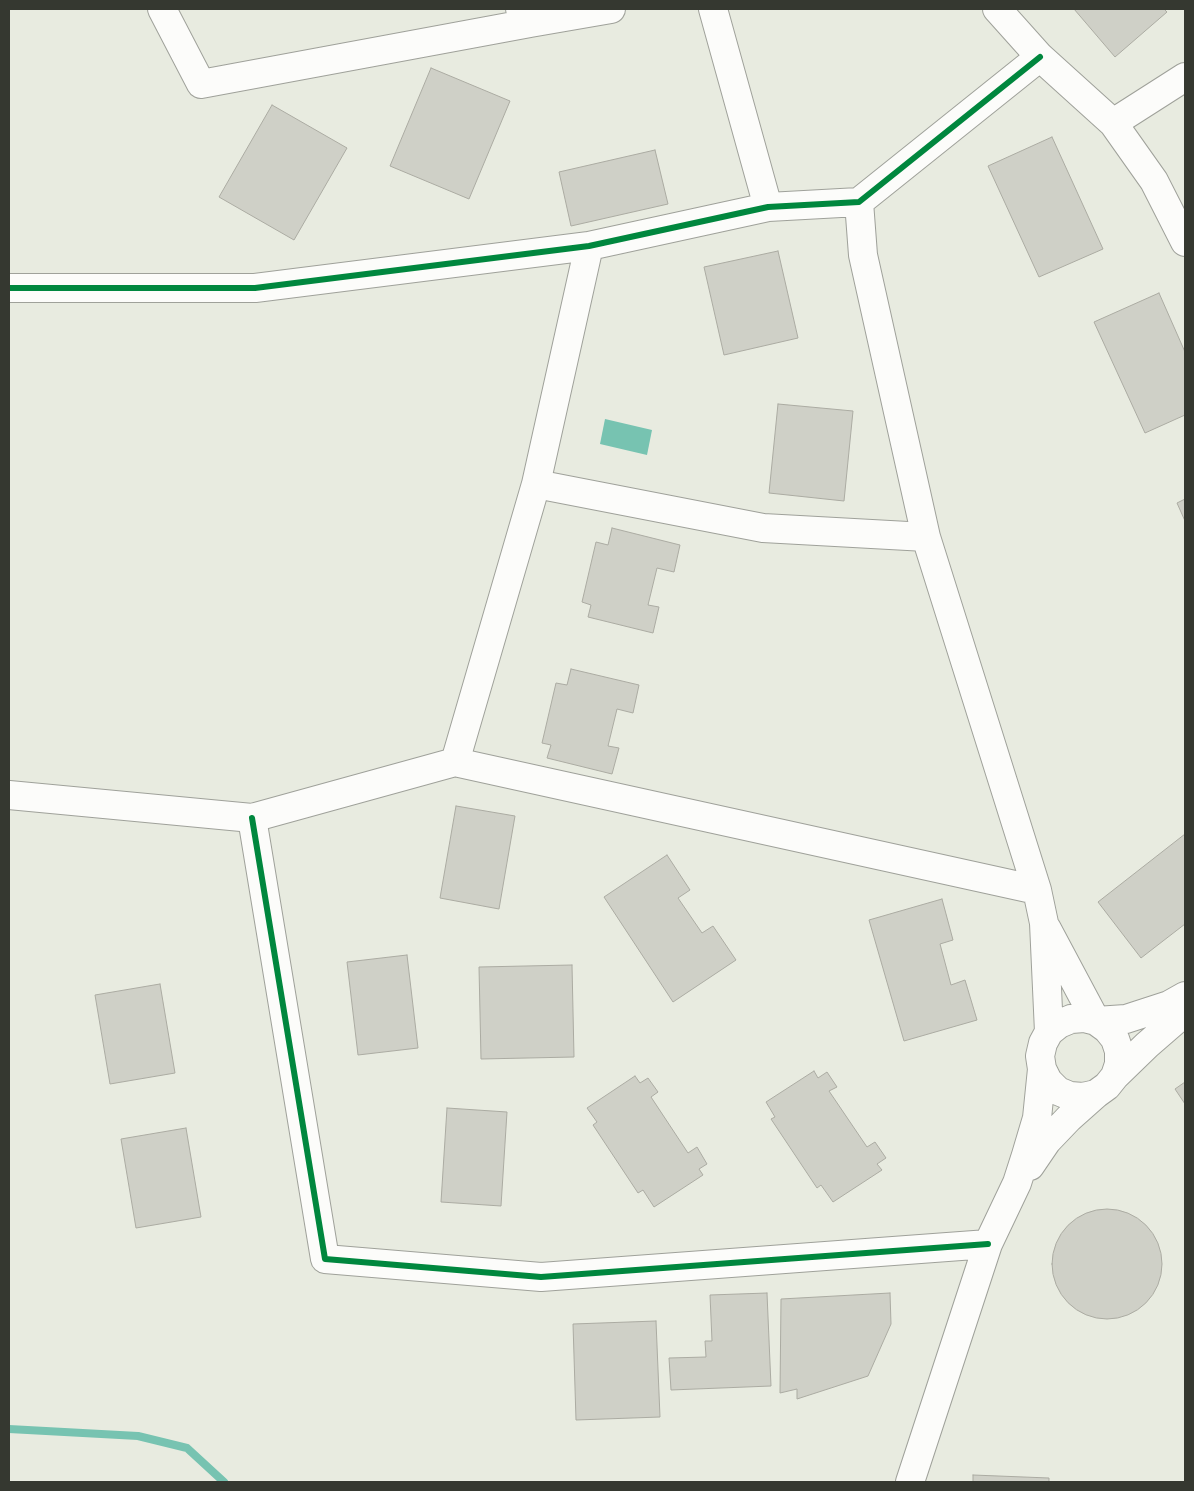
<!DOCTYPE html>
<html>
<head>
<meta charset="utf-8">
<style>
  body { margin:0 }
  #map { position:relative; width:1194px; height:1491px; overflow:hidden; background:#e8ebe0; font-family:"Varela Round",sans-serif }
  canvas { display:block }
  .frame { position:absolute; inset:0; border:10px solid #353830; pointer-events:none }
</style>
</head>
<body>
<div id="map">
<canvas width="1194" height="1491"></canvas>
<div class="frame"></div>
</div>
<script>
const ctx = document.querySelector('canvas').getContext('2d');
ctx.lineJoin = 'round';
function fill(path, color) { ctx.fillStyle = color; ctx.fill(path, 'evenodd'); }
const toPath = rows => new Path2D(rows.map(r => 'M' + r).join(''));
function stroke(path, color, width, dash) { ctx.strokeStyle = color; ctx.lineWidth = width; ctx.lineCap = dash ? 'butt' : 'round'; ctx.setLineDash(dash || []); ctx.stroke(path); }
fill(toPath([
  [605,419,652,430,647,455,600,444]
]), '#77c3b1');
stroke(toPath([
  [9,1429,138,1436,187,1448,224,1482]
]), '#77c3b1', 8);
const building = toPath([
  [1074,9,1164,9,1167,12,1115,57,1074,9],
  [431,68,510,101,469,199,390,166,431,68],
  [272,105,347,148,294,240,219,197,272,105],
  [1052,137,1103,249,1039,277,988,166,1052,137],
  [655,150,668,204,571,226,559,172,655,150],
  [778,251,798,338,724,355,704,267,778,251],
  [1159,293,1185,352,1185,415,1145,433,1094,322,1159,293],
  [778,404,853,411,844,501,769,493,778,404],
  [1185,499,1185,521,1177,503,1185,499],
  [612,528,680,545,674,572,657,568,648,605,659,607,653,633,588,617,591,605,582,602,596,542,608,545,612,528],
  [571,669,639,685,633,713,617,709,608,746,619,748,612,774,547,758,551,745,542,743,556,683,567,685,571,669],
  [456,806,515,816,499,909,440,898,456,806],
  [1185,834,1185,924,1141,958,1098,902,1185,834],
  [667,855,690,890,678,898,702,933,713,926,736,960,673,1002,604,897,667,855],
  [942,899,953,940,940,944,951,985,965,980,977,1020,904,1041,869,920,942,899],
  [407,955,418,1048,358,1055,347,962,407,955],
  [572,965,574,1057,481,1059,479,967,572,965],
  [160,984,175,1073,110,1084,95,995,160,984],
  [814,1071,818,1078,827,1072,837,1087,829,1091,867,1147,875,1142,886,1158,877,1164,882,1170,833,1202,821,1185,817,1188,771,1119,775,1117,766,1102,814,1071],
  [635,1076,640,1083,648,1078,658,1092,651,1097,688,1153,697,1147,707,1164,699,1169,703,1175,654,1207,643,1190,638,1193,593,1125,597,1122,587,1108,635,1076],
  [1185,1082,1185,1104,1175,1089,1185,1082],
  [447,1108,507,1112,501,1206,441,1202,447,1108],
  [186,1128,201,1217,136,1228,121,1139,186,1128],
  '1052 1264a55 55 0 1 1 110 0a55 55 0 1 1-110 0Z',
  [767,1293,771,1386,671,1390,669,1358,706,1357,705,1341,712,1341,710,1295,767,1293],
  [890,1293,891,1324,868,1376,797,1399,797,1389,780,1393,781,1299,890,1293],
  [656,1321,660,1417,576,1420,573,1324,656,1321],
  [973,1475,1049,1478,1049,1482,973,1482,973,1475]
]);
fill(building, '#cfd0c7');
stroke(building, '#ababa2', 1);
const minor = toPath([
  [162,9,201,84,530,23],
  [520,9,530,23,611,9],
  [713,9,768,207],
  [997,9,1040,57,1113,123,1154,181,1185,242],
  [1113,123,1185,77],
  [859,202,863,255,926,537,1037,890,1044,923,1049,1032],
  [9,288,255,288,589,246,768,207,859,202,1040,57],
  [536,484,763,528,926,537],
  [455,762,536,484,589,246],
  [9,795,252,818,455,762,1037,890],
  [252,818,325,1259,541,1277,988,1244],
  [1047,929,1096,1021,1126,1019,1169,1005,1185,996],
  [1115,1076,1147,1045,1185,1012],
  [1030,1166,1047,1141,1069,1118,1096,1094],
  [910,1482,988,1244,1017,1183,1026,1155,1037,1118,1042,1069,1040,1056,1043,1043,1049,1032,1059,1024,1071,1019,1084,1018,1096,1021,1107,1029,1115,1039,1119,1051,1119,1064,1115,1076,1107,1086,1096,1094,1083,1097,1070,1096,1058,1091,1048,1081,1042,1069]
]);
stroke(minor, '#9fa19a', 30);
stroke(minor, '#fcfcfa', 28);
stroke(toPath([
  [9,288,255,288,589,246,768,207,859,202,1040,57],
  [252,818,325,1259,541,1277,988,1244]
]), '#00873e', 6);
</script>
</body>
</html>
